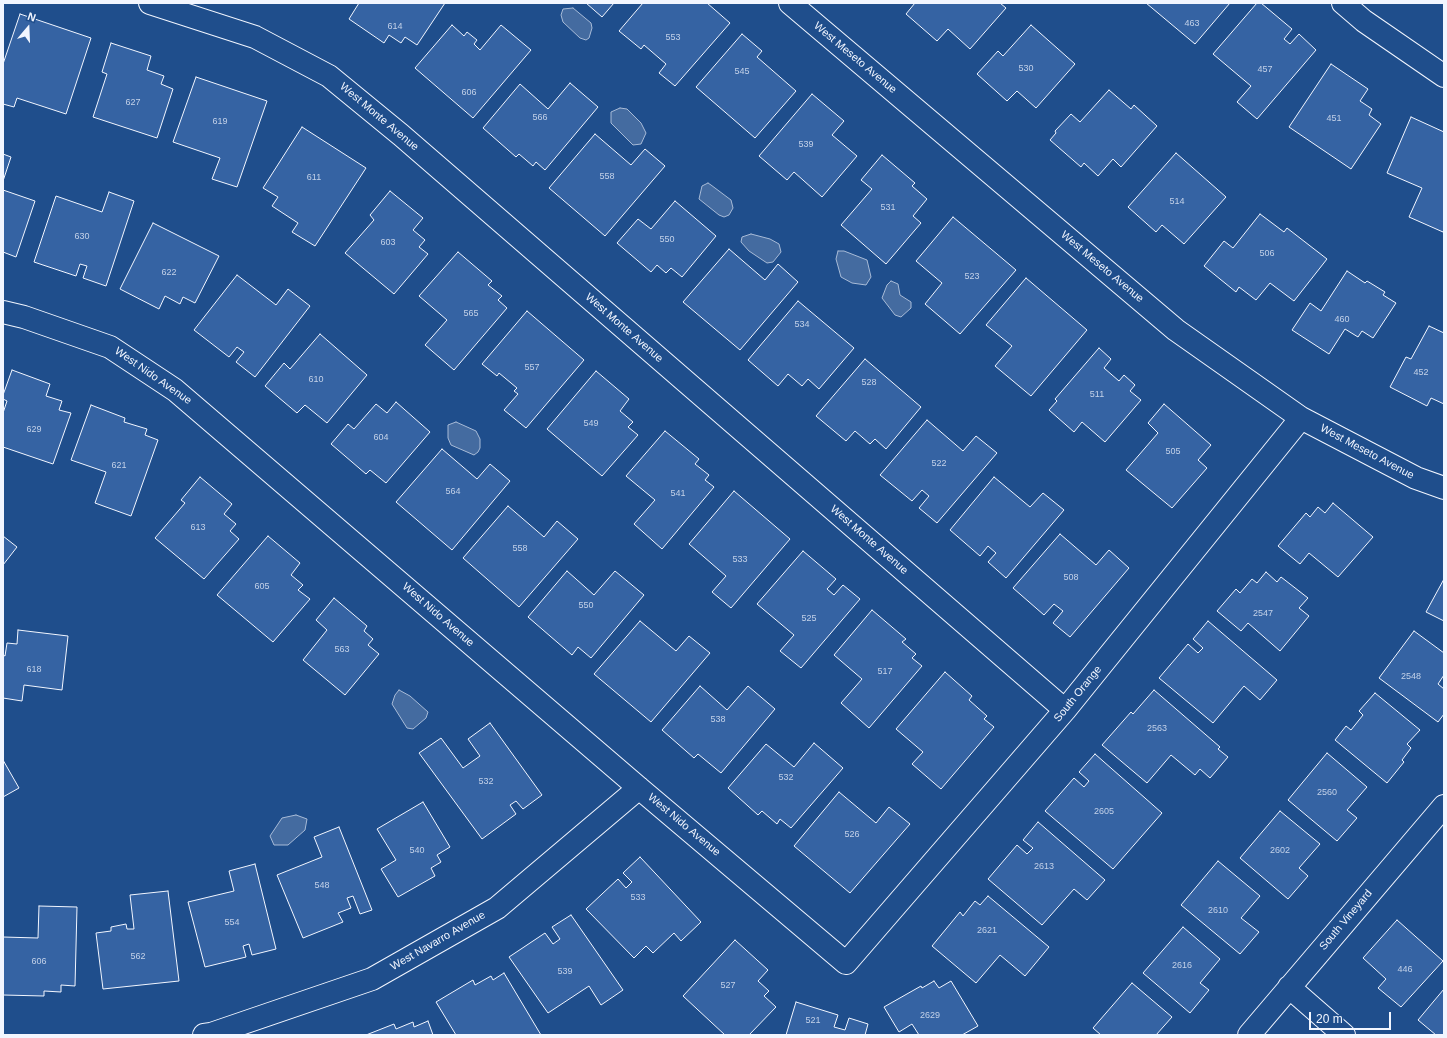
<!DOCTYPE html>
<html>
<head>
<meta charset="utf-8">
<style>
  body { margin:0 }
  #map { position:relative; width:1447px; height:1038px; overflow:hidden; background:#1f4e8c; font-family:Arial,sans-serif }
  canvas { display:block }
  .frame { position:absolute; inset:0; border:4px solid #f2f6ff; pointer-events:none }
  .north { position:absolute; left:8px; top:8px; width:40px; height:40px; -webkit-text-stroke:3px #1f4e8c; paint-order:stroke; rotate:19deg; font-size:11px; font-weight:700; line-height:16px; text-align:center; color:#f2f6ff }
  .north::after { content:''; display:block; margin:auto; width:14px; height:18px; background:#f2f6ff; clip-path:polygon(50% 0,100% 100%,50% 72%,0 100%) }
  .scale { position:absolute; left:1309px; top:1012px; width:82px; height:18px; box-sizing:border-box; border:2px solid #f2f6ff; border-top:0; padding-left:5px; font-size:12px; line-height:14px; white-space:nowrap; color:#f2f6ff; -webkit-text-stroke:3px #1f4e8c; paint-order:stroke }
</style>
</head>
<body>
<div id="map">
<canvas width="1447" height="1038"></canvas>
<div class="frame"></div>
<div class="north">N</div>
<div class="scale">20 m</div>
</div>
<script>
const ctx = document.querySelector('canvas').getContext('2d');
ctx.lineJoin = 'round';
function fill(path, color) { ctx.fillStyle = color; ctx.fill(path, 'evenodd'); }
const toPath = rows => new Path2D(rows.map(r => 'M' + r).join(''));
function stroke(path, color, width, dash) { ctx.strokeStyle = color; ctx.lineWidth = width; ctx.lineCap = dash ? 'butt' : 'round'; ctx.setLineDash(dash || []); ctx.stroke(path); }
function drawText(font, color, halo, rows, align = 'center') {
  ctx.font = font + ' Arial,sans-serif'; ctx.lineWidth = 3; ctx.setLineDash([]); ctx.textBaseline = 'middle'; ctx.strokeStyle = halo; ctx.fillStyle = color; for (const [text, x, y, turn = 0] of rows) {
    ctx.save(); ctx.translate(x, y); ctx.rotate((+turn || 0) * Math.PI / 180); ctx.textAlign = isNaN(turn) ? turn : align; if (halo) ctx.strokeText(text, 0, 0); ctx.fillText(text, 0, 0); ctx.restore();
  }
}
const water = toPath([
  [573,8,591,23,592,28,589,38,586,40,580,38,563,22,561,15,563,9,573,8],
  [620,108,627,109,641,123,646,133,641,144,633,145,611,123,611,112,620,108],
  [708,183,711,185,731,200,733,208,729,215,724,217,719,215,699,199,702,186,708,183],
  [751,234,770,239,779,244,781,252,773,262,767,263,749,251,741,242,742,237,751,234],
  [838,251,844,251,867,260,871,277,866,285,852,283,841,277,836,259,838,251],
  [891,281,898,284,900,295,911,302,911,308,901,317,895,315,882,298,887,285,891,281],
  [456,422,476,431,480,439,480,448,478,452,474,455,451,445,448,438,448,425,456,422],
  [399,690,410,696,428,712,426,718,413,729,407,728,392,704,395,695,399,690],
  [296,815,307,819,305,830,288,845,274,845,270,836,282,818,296,815]
]);
fill(water, '#446ba0');
stroke(water, '#a8bbd7', 1);
const building = toPath([
  [359,3,445,3,417,45,405,37,401,43,389,35,384,43,349,19,359,3],
  [586,3,614,3,602,17,586,3],
  [643,3,707,3,730,23,675,86,659,73,666,64,644,45,641,49,619,31,643,3],
  [915,3,1000,3,1006,8,970,49,948,29,937,41,906,14,915,3],
  [1146,3,1230,3,1195,44,1146,3],
  [1257,3,1261,3,1292,29,1284,39,1290,44,1299,34,1316,50,1257,119,1237,102,1251,86,1213,54,1257,3],
  [20,14,91,38,66,114,17,98,14,107,3,104,3,64,20,14],
  [452,25,464,36,467,32,477,40,474,44,480,50,501,25,531,50,473,118,415,68,452,25],
  [1031,25,1075,64,1036,108,1017,91,1007,101,977,74,998,51,1003,56,1031,25],
  [742,34,762,51,757,57,796,91,755,138,696,87,742,34],
  [111,43,151,56,147,70,164,76,161,84,173,89,157,138,93,117,107,74,102,72,111,43],
  [1331,64,1368,89,1360,101,1372,109,1369,115,1381,124,1351,169,1289,127,1331,64],
  [196,77,267,101,237,187,212,179,220,158,173,142,196,77],
  [570,83,598,107,545,170,536,162,533,166,519,154,516,157,483,128,520,84,548,109,570,83],
  [1109,90,1131,109,1134,105,1157,126,1121,167,1113,159,1098,176,1084,163,1081,167,1050,140,1056,133,1055,131,1071,114,1080,122,1109,90],
  [812,94,844,121,832,135,857,156,822,197,794,172,787,180,759,156,812,94],
  [1411,117,1444,132,1444,229,1443,232,1409,217,1422,188,1387,173,1411,117],
  [302,127,366,168,315,246,292,232,298,223,272,206,278,197,263,188,302,127],
  [595,134,631,165,645,149,665,166,605,236,549,188,595,134],
  [1176,153,1226,197,1184,244,1162,225,1156,232,1128,207,1176,153],
  [3,154,11,157,3,181,3,154],
  [882,155,915,183,912,186,927,199,913,216,921,223,886,264,841,225,872,189,861,180,882,155],
  [3,190,35,201,16,257,3,252,3,190],
  [390,191,423,218,413,230,425,240,419,247,428,254,394,294,345,253,374,220,370,215,390,191],
  [109,192,134,201,106,286,83,278,87,266,80,264,76,276,34,262,56,196,102,212,109,192],
  [675,201,716,236,682,277,671,268,666,273,657,265,651,272,617,243,638,219,651,229,675,201],
  [1260,214,1284,232,1287,228,1327,259,1294,301,1270,283,1256,300,1239,287,1236,292,1204,266,1224,241,1233,248,1260,214],
  [953,217,1016,270,960,334,925,304,942,283,916,261,953,217],
  [153,223,219,256,195,303,183,297,180,304,165,296,159,309,120,289,153,223],
  [729,249,765,280,778,264,798,282,740,350,683,302,729,249],
  [458,252,492,281,488,285,502,296,498,300,507,308,454,370,425,345,447,320,419,296,458,252],
  [1347,271,1365,283,1367,281,1385,292,1383,295,1396,303,1373,338,1362,331,1358,337,1345,329,1329,354,1292,330,1310,303,1321,311,1347,271],
  [237,275,276,305,288,289,310,306,255,377,236,362,244,352,237,347,229,357,194,330,237,275],
  [1026,278,1087,330,1031,396,995,366,1012,346,986,325,1026,278],
  [798,301,854,348,819,389,808,379,802,386,788,374,778,386,748,360,798,301],
  [527,311,584,360,526,428,504,410,518,394,514,391,517,388,499,373,497,376,482,364,527,311],
  [1429,326,1444,333,1444,404,1431,398,1427,406,1390,387,1406,357,1411,359,1429,326],
  [320,334,367,375,327,423,305,405,297,413,265,386,284,363,290,369,320,334],
  [1099,348,1111,359,1104,368,1119,381,1124,375,1135,385,1130,391,1141,400,1105,442,1082,422,1074,432,1049,410,1057,401,1055,399,1099,348],
  [865,359,921,407,886,449,875,439,870,444,855,431,846,441,816,416,865,359],
  [12,370,50,384,46,396,62,401,59,410,71,413,53,464,3,447,3,413,7,401,3,399,3,395,12,370],
  [596,371,629,399,620,411,633,422,628,427,638,435,602,476,547,429,596,371],
  [396,402,430,432,386,483,370,470,366,474,331,444,348,424,354,429,376,404,387,413,396,402],
  [1164,404,1211,445,1198,460,1207,468,1172,508,1126,470,1158,433,1148,423,1164,404],
  [91,405,125,418,124,422,147,429,145,435,158,440,131,516,95,503,106,472,71,460,91,405],
  [927,420,963,451,976,436,997,453,937,523,919,508,929,496,922,490,912,501,880,475,927,420],
  [665,431,699,459,695,464,709,475,705,480,714,487,662,549,634,524,655,500,626,476,665,431],
  [442,449,477,479,490,464,510,481,452,550,396,502,442,449],
  [200,477,232,504,224,514,236,524,230,531,239,539,204,579,155,538,185,503,181,500,200,477],
  [994,477,1030,507,1043,493,1064,510,1006,578,988,562,996,553,988,546,980,556,950,530,994,477],
  [734,491,790,539,731,608,712,592,726,576,689,544,734,491],
  [1333,503,1373,537,1338,577,1309,553,1300,564,1278,546,1306,513,1310,517,1318,507,1325,513,1333,503],
  [508,506,544,537,557,521,578,539,519,607,463,558,508,506],
  [1060,534,1096,565,1109,550,1129,568,1070,637,1053,623,1063,611,1054,604,1044,615,1013,588,1060,534],
  [3,536,17,547,3,565,3,536],
  [268,536,300,563,291,575,303,585,298,590,310,599,273,642,217,595,268,536],
  [803,551,836,579,827,589,834,595,843,585,860,599,801,668,780,651,794,635,757,604,803,551],
  [567,571,594,595,615,571,644,595,591,658,578,647,572,655,528,617,567,571],
  [1266,572,1277,582,1281,577,1308,598,1299,608,1309,616,1280,651,1248,623,1241,631,1217,611,1236,589,1240,593,1252,579,1257,583,1266,572],
  [1444,579,1444,621,1426,612,1444,579],
  [334,598,367,626,364,631,373,639,368,645,379,654,345,695,303,660,327,630,316,620,334,598],
  [872,610,906,639,902,642,916,654,912,658,922,666,869,728,841,703,862,679,834,655,872,610],
  [640,621,676,651,689,636,710,653,651,722,594,674,640,621],
  [1208,621,1277,680,1260,700,1244,686,1213,723,1159,678,1188,644,1198,653,1203,648,1193,639,1208,621],
  [18,630,68,636,62,690,24,685,22,701,3,698,3,655,5,656,7,643,17,644,18,630],
  [1414,631,1444,653,1444,675,1438,684,1444,689,1444,714,1438,722,1379,678,1414,631],
  [945,672,972,696,969,700,987,716,984,719,994,727,941,789,912,764,923,752,896,729,945,672],
  [700,686,727,710,748,686,775,709,721,773,698,754,694,758,662,730,700,686],
  [1154,690,1220,747,1218,749,1228,757,1210,778,1200,769,1195,775,1171,755,1147,783,1102,745,1131,712,1133,714,1154,690],
  [1375,693,1420,730,1407,744,1411,748,1402,760,1404,762,1387,783,1335,740,1346,726,1351,730,1363,715,1359,711,1375,693],
  [490,723,542,795,523,809,516,801,510,805,516,814,482,839,419,753,441,738,463,768,480,756,468,739,490,723],
  [814,743,843,768,791,828,780,819,777,824,762,811,758,815,728,788,766,744,794,767,814,743],
  [1327,753,1367,787,1347,810,1357,818,1337,841,1288,800,1327,753],
  [1095,754,1162,813,1113,869,1045,811,1074,778,1084,787,1089,781,1079,772,1095,754],
  [3,760,19,788,3,797,3,760],
  [839,792,876,823,889,807,910,824,850,893,794,846,839,792],
  [423,802,450,847,437,855,441,862,431,868,435,876,398,897,381,869,396,860,377,829,423,802],
  [1280,811,1320,844,1299,868,1308,876,1288,899,1240,858,1280,811],
  [1038,822,1105,880,1087,900,1074,889,1042,925,988,879,1017,845,1027,854,1033,848,1023,840,1038,822],
  [339,827,372,910,360,914,353,896,347,898,351,908,338,913,343,922,303,938,277,875,322,857,314,837,339,827],
  [640,857,701,922,681,941,674,933,653,953,646,946,634,958,586,909,618,879,626,888,632,882,623,873,640,857],
  [1218,861,1260,896,1241,918,1259,932,1240,954,1181,905,1218,861],
  [255,864,276,949,252,955,249,944,243,946,246,957,205,967,188,902,234,891,229,871,255,864],
  [168,891,179,981,103,989,96,933,111,931,111,927,126,924,127,929,134,929,130,895,168,891],
  [988,896,1049,947,1025,976,1000,955,976,983,932,946,960,912,963,916,975,901,980,905,988,896],
  [39,906,77,907,75,986,61,985,61,992,44,991,44,996,3,995,3,937,38,938,39,906],
  [571,915,623,990,601,1005,589,986,548,1013,509,957,545,933,553,944,560,939,552,927,571,915],
  [1397,920,1443,961,1401,1007,1378,988,1386,979,1363,958,1397,920],
  [1183,927,1220,959,1200,983,1209,990,1190,1013,1143,973,1183,927],
  [735,940,768,970,758,981,769,991,764,996,776,1007,749,1035,725,1035,683,996,735,940],
  [504,973,541,1035,456,1035,436,1002,473,980,475,985,491,976,493,980,504,973],
  [934,981,939,988,951,981,978,1026,962,1035,919,1035,912,1024,899,1032,884,1007,921,986,922,988,934,981],
  [1132,983,1172,1017,1156,1035,1101,1035,1093,1028,1132,983],
  [1444,989,1444,1035,1436,1035,1418,1020,1444,989],
  [796,1002,838,1015,834,1027,845,1030,849,1018,868,1024,865,1035,786,1035,796,1002],
  [428,1021,433,1035,366,1035,394,1024,396,1029,413,1022,414,1027,428,1021]
]);
fill(building, '#3563a3');
stroke(building, '#f2f6ff', 1);
const street = toPath([
  [150,3,255,37,329,76,401,135,1065,710],
  [790,3,1176,330,1301,418,1416,478,1444,488],
  [1343,3,1364,21,1444,76],
  [3,312,24,317,110,347,175,390,639,788,846,963,1065,710,1301,418],
  [1289,987,1344,1035],
  [204,1035,211,1034,372,979,497,908,639,788],
  [1249,1035,1444,806]
]);
stroke(street, '#f2f6ff', 24);
stroke(street, '#1f4e8c', 22);
drawText('9px', '#c3d1e8', null, [
  ["463",1192,24],
  ["614",395,27],
  ["553",673,38],
  ["530",1026,69],
  ["457",1265,70],
  ["545",742,72],
  ["606",469,93],
  ["627",133,103],
  ["566",540,118],
  ["451",1334,119],
  ["619",220,122],
  ["539",806,145],
  ["558",607,177],
  ["611",314,178],
  ["514",1177,202],
  ["531",888,208],
  ["630",82,237],
  ["550",667,240],
  ["603",388,243],
  ["506",1267,254],
  ["622",169,273],
  ["523",972,277],
  ["565",471,314],
  ["460",1342,320],
  ["534",802,325],
  ["557",532,368],
  ["452",1421,373],
  ["610",316,380],
  ["528",869,383],
  ["511",1097,395],
  ["549",591,424],
  ["629",34,430],
  ["604",381,438],
  ["505",1173,452],
  ["522",939,464],
  ["621",119,466],
  ["564",453,492],
  ["541",678,494],
  ["613",198,528],
  ["558",520,549],
  ["533",740,560],
  ["508",1071,578],
  ["605",262,587],
  ["550",586,606],
  ["2547",1263,614],
  ["525",809,619],
  ["563",342,650],
  ["618",34,670],
  ["517",885,672],
  ["2548",1411,677],
  ["538",718,720],
  ["2563",1157,729],
  ["532",786,778],
  ["532",486,782],
  ["2560",1327,793],
  ["2605",1104,812],
  ["526",852,835],
  ["540",417,851],
  ["2602",1280,851],
  ["2613",1044,867],
  ["548",322,886],
  ["533",638,898],
  ["2610",1218,911],
  ["554",232,923],
  ["2621",987,931],
  ["562",138,957],
  ["606",39,962],
  ["2616",1182,966],
  ["446",1405,970],
  ["539",565,972],
  ["527",728,986],
  ["2629",930,1016],
  ["521",813,1021]
]);
drawText('11px', '#f2f6ff', '#1f4e8c', [
  ["West Meseto Avenue",855,58,40],
  ["West Monte Avenue",379,117,40],
  ["West Meseto Avenue",1102,267,40],
  ["West Monte Avenue",624,328,41],
  ["West Nido Avenue",153,376,35],
  ["West Meseto Avenue",1367,452,28],
  ["West Monte Avenue",869,540,41],
  ["West Nido Avenue",438,615,41],
  ["South Orange",1078,694,-51],
  ["West Nido Avenue",684,825,40],
  ["South Vineyard",1346,920,-50],
  ["West Navarro Avenue",438,941,-30]
]);
</script>
</body>
</html>
